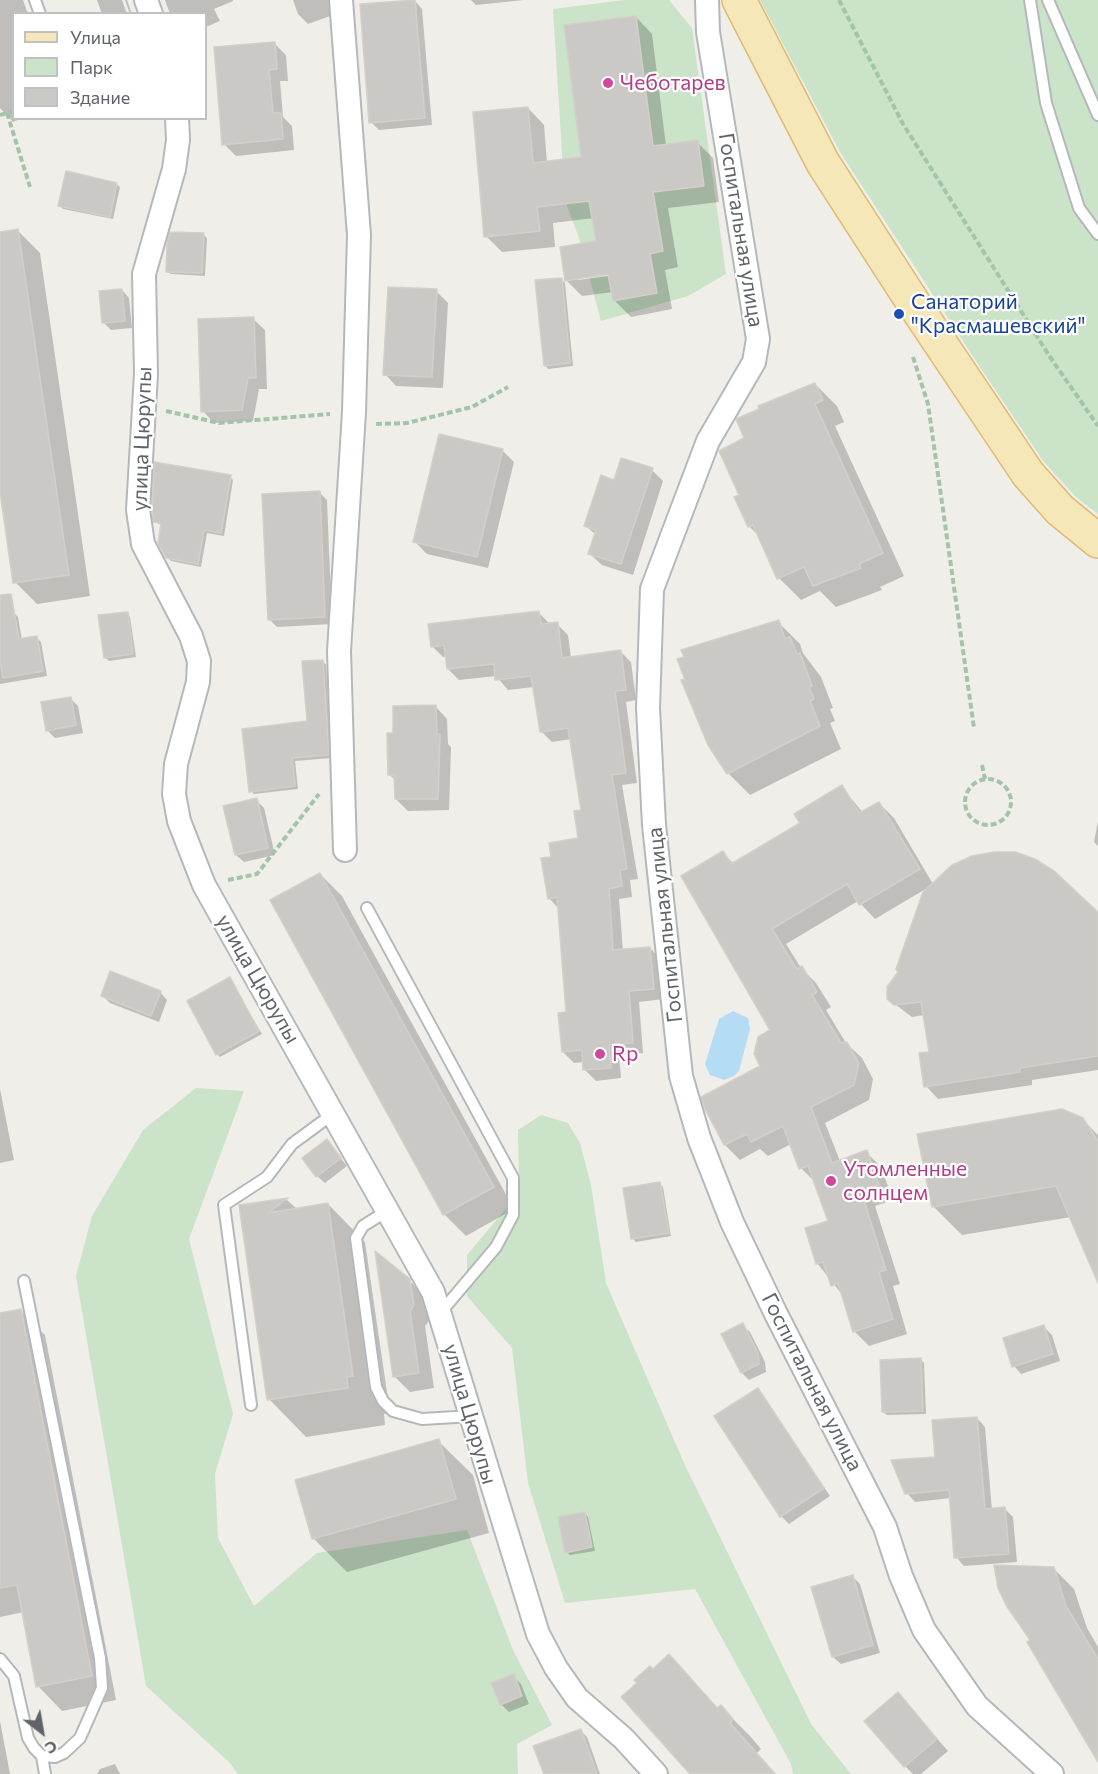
<!DOCTYPE html>
<html>
<head>
<meta charset="utf-8">
<style>
  body { margin:0 }
  #map { position:relative; width:1098px; height:1774px; overflow:hidden; background:#f0eee9; font-family:Commissioner,sans-serif }
  canvas { display:block }
  .legend { position:absolute; left:12px; top:12px; width:195px; height:108px; box-sizing:border-box; background:#fff; border:2px solid #bfc1c2; margin:0; padding:8px 10px; list-style:none; font-size:18px; color:#606367 }
  .legend li { display:flex; align-items:center; gap:12px; height:30px }
  .legend b { width:30px; border:2px solid #bfc1c2 }
  .north { position:absolute; left:12px; top:1702px; width:60px; height:60px; -webkit-text-stroke:4px #fff; paint-order:stroke; rotate:149deg; font-size:16px; font-weight:700; line-height:24px; text-align:center; color:#606367 }
  .north::after { content:''; display:block; margin:auto; width:21px; height:27px; background:#606367; clip-path:polygon(50% 0,100% 100%,50% 72%,0 100%) }
</style>
</head>
<body>
<div id="map">
<canvas width="1098" height="1774"></canvas>
<ul class="legend">
<li><b style="height:8px;background:#f5e7b8"></b>Улица</li>
<li><b style="height:16px;background:#cbe3c9"></b>Парк</li>
<li><b style="height:16px;background:#cbc9c5"></b>Здание</li>
</ul>
<div class="north">С</div>
</div>
<script>
const ctx = document.querySelector('canvas').getContext('2d');
ctx.lineJoin = 'round';
function fill(path, color) { ctx.fillStyle = color; ctx.fill(path, 'evenodd'); }
const toPath = rows => new Path2D(rows.map(r => 'M' + r).join(''));
function stroke(path, color, width, dash) { ctx.strokeStyle = color; ctx.lineWidth = width; ctx.lineCap = dash ? 'butt' : 'round'; ctx.setLineDash(dash || []); ctx.stroke(path); }
function drawText(font, color, halo, rows, align = 'center') {
  ctx.font = font + ' Commissioner,sans-serif'; ctx.lineWidth = 4.5; ctx.setLineDash([]); ctx.textBaseline = 'middle'; ctx.strokeStyle = halo; ctx.fillStyle = color; for (const [text, x, y, turn = 0] of rows) {
    ctx.save(); ctx.translate(x, y); ctx.rotate((+turn || 0) * Math.PI / 180); ctx.textAlign = isNaN(turn) ? turn : align; if (halo) ctx.strokeText(text, 0, 0); ctx.fillText(text, 0, 0); ctx.restore();
  }
}
fill(toPath([
  [624,0,669,0,692,28,726,274,688,296,601,321,579,238,565,201,553,9],
  [760,0,1098,0,1098,514,1076,497,1044,462,978,364,840,152],
  [196,1088,244,1091,189,1239,233,1414,215,1474,218,1538,254,1606,317,1553,467,1530,513,1650,552,1725,517,1744,518,1774,238,1774,230,1763,146,1686,76,1276,92,1216,143,1130],
  [541,1115,568,1123,580,1143,591,1185,606,1283,684,1463,811,1724,851,1774,793,1774,791,1764,695,1589,565,1603,528,1483,512,1348,467,1296,467,1255,519,1193,518,1130]
]), '#cbe3c9');
fill(toPath([
  [733,1011,748,1018,750,1029,739,1071,734,1076,724,1080,710,1075,705,1064,719,1019]
]), '#b4dcf4');
fill(toPath([
  [0,0,23,0,28,14,14,14,14,118,22,118,13,122,0,108],
  [97,0,122,0,127,14,102,14],
  [125,0,127,0,132,14,130,14],
  [165,0,233,0,233,1,214,9,220,21,206,27,206,14,170,14],
  [293,0,328,0,333,15,308,24,298,14],
  [471,0,524,0,476,5],
  [415,1,422,9,432,125,379,130,371,122],
  [636,17,652,34,666,146,697,142,713,158,719,202,668,208,678,267,665,270,672,309,631,317,614,300,613,292,582,296,566,280,598,243,594,218,553,223,555,247,502,252,486,236,528,108,544,125,547,163,583,159],
  [616,272,616,275,578,280,578,277],
  [274,43,286,55,288,81,280,81,283,117,292,126,294,150,236,156,224,144],
  [116,184,120,187,113,219,63,209,60,206],
  [18,231,40,253,90,596,37,604,15,582,0,482,0,233],
  [203,234,207,238,205,276,171,274,167,271],
  [561,279,565,283,573,366,548,369,545,365],
  [122,290,129,298,132,328,111,330,103,322],
  [436,291,448,303,443,388,396,386,385,374],
  [253,319,265,330,267,389,259,389,253,421,214,423,203,411],
  [815,384,837,406,844,422,835,426,904,576,880,587,882,590,836,607,820,591,801,600,779,578,759,536,749,526,741,496,745,438,761,409],
  [502,450,514,462,488,568,427,554,415,542],
  [652,470,663,481,633,575,602,565,590,554,596,535,586,526,615,481],
  [230,477,233,480,224,536,207,533,201,567,171,561,167,557,162,526,155,521],
  [320,493,327,500,332,624,277,627,269,619],
  [13,612,18,617,22,640,37,638,41,642,47,676,0,684,0,615],
  [539,613,550,624,557,624,568,635,571,658,620,651,631,662,636,700,626,702,637,783,622,785,638,879,630,880,632,897,619,899,623,951,650,948,660,959,664,999,639,1002,643,1053,619,1055,621,1078,596,1081,585,1070,584,1062,574,1063,563,1052,567,1013,559,909,549,898,553,858,579,839,583,811,571,739,552,742,541,731,534,687,508,690,496,676,459,680,448,669,447,656,443,657,432,646],
  [127,614,130,617,136,657,109,661,105,657],
  [778,622,800,644,803,653,821,677,833,708,830,709,835,721,830,723,841,749,750,795,728,773,687,681,686,659],
  [323,661,326,665,331,758,295,761,298,789,254,794,251,791,308,723],
  [71,699,78,706,83,733,55,738,47,730],
  [436,707,447,719,448,744,451,747,449,810,408,811,396,799,396,781,389,774],
  [842,787,863,813,879,803,894,818,933,884,1098,914,1098,1070,1032,1080,1032,1085,938,1099,926,1086,931,1053,924,1015,912,1017,888,999,929,887,875,919,858,901,786,944,801,968,816,983,831,1007,826,1010,846,1043,862,1058,873,1079,869,1100,825,1123,840,1161,866,1152,881,1167,893,1200,875,1206,900,1284,893,1286,907,1334,869,1346,854,1331,844,1297,817,1263,830,1222,817,1184,801,1168,791,1144,768,1156,760,1149,740,1160,725,1145,706,1108,762,1066,772,1031,723,853,734,864,802,823],
  [256,800,264,808,275,855,244,862,236,855],
  [1098,821,1098,846,1094,842],
  [320,874,342,896,514,1209,466,1236,444,1214],
  [230,979,262,1034,220,1057,217,1054],
  [160,992,167,1000,159,1022,110,1003,103,996],
  [0,1089,14,1160,0,1163],
  [1083,1120,1098,1135,1098,1273,1071,1217,962,1235,933,1206],
  [327,1141,347,1166,325,1183,317,1176],
  [660,1184,663,1187,671,1236,636,1242,633,1239],
  [287,1200,297,1209,328,1204,365,1242,390,1413,384,1414,385,1425,306,1437,269,1399,241,1206],
  [409,1280,425,1296,429,1321,425,1326,434,1388,410,1392,394,1376],
  [20,1310,45,1335,116,1700,62,1711,38,1686,24,1612,0,1617,0,1314],
  [742,1325,750,1332,765,1362,766,1372,749,1380,742,1373],
  [1044,1327,1052,1335,1060,1361,1021,1374,1014,1366],
  [921,1360,924,1363,926,1414,887,1415,883,1412],
  [758,1390,830,1496,789,1524,781,1516],
  [977,1418,985,1427,992,1510,1005,1509,1013,1517,1017,1562,964,1566,956,1557,951,1498,915,1502,907,1493],
  [438,1441,473,1475,489,1533,347,1572,313,1538],
  [585,1513,588,1517,595,1551,570,1555,566,1552],
  [1053,1568,1074,1589,1087,1628,1098,1647,1098,1757,999,1588],
  [852,1576,860,1584,880,1653,841,1664,833,1657],
  [669,1656,719,1709,721,1707,750,1736,761,1749,757,1753,776,1774,692,1774],
  [513,1676,521,1684,529,1704,509,1712,501,1704],
  [898,1694,948,1751,921,1774,913,1774,905,1766],
  [0,1721,10,1774,0,1774],
  [581,1731,587,1737,600,1774,545,1774],
  [115,1764,120,1774,97,1774,100,1769]
]), '#0003');
const building = toPath([
  [415,0,425,118,369,123,360,4,415,0],
  [636,16,653,146,698,140,704,186,653,192,663,251,650,254,657,293,613,301,608,274,565,281,560,247,596,241,589,201,537,207,540,231,484,237,473,112,528,107,533,163,581,157,564,25,636,16],
  [275,42,277,69,269,70,273,113,281,113,283,139,222,145,214,47,275,42],
  [66,171,117,183,110,217,58,206,66,171],
  [18,229,69,575,13,583,0,492,0,232,18,229],
  [170,232,204,233,202,273,166,272,167,244,170,232],
  [562,278,570,363,544,366,535,280,562,278],
  [388,287,437,289,432,377,383,375,388,287],
  [122,289,125,321,102,323,99,291,122,289],
  [254,317,256,378,248,378,242,410,201,412,198,319,254,317],
  [815,383,823,400,815,404,883,553,859,564,861,568,813,586,804,567,777,579,753,525,748,527,734,497,739,495,719,451,744,438,736,419,759,409,758,406,815,383],
  [439,434,503,449,477,557,413,542,439,434],
  [621,458,653,468,621,564,588,554,596,530,584,526,601,475,614,480,621,458],
  [154,462,231,475,221,533,204,530,198,564,166,558,158,543,161,523,153,522,152,509,154,462],
  [320,491,325,617,268,620,262,494,320,491],
  [11,594,19,639,37,636,43,671,3,678,0,661,0,595,11,594],
  [539,611,541,624,558,622,562,658,621,650,626,690,615,691,626,773,612,775,627,869,620,870,622,886,609,889,613,950,650,947,654,989,629,991,633,1043,609,1045,611,1068,583,1070,582,1050,562,1052,558,1013,566,1012,557,897,548,899,541,858,551,857,549,843,578,838,574,811,581,810,568,728,540,732,531,676,495,680,494,664,447,669,444,645,431,647,428,624,539,611],
  [128,612,133,654,104,658,98,615,128,612],
  [779,620,785,639,790,637,797,654,800,653,812,686,809,687,814,699,810,701,820,726,727,774,708,745,681,680,685,680,677,659,684,657,681,650,779,620],
  [323,660,329,755,292,758,295,786,249,792,242,729,307,721,302,661,323,660],
  [71,697,76,725,46,731,41,702,71,697],
  [436,705,437,735,440,734,438,799,395,799,394,775,388,775,387,733,393,733,393,706,436,705],
  [842,785,859,813,879,802,920,869,859,905,847,884,772,929,797,969,802,966,817,992,812,995,841,1043,847,1042,859,1063,854,1085,811,1107,832,1163,867,1150,879,1185,861,1191,886,1270,879,1272,893,1319,853,1332,838,1283,831,1286,823,1262,816,1264,805,1228,828,1221,808,1166,799,1169,783,1126,751,1142,747,1134,724,1145,705,1109,701,1097,760,1066,754,1054,758,1037,770,1030,681,876,723,851,731,864,800,823,794,814,842,785],
  [257,798,268,848,235,855,223,806,257,798],
  [994,852,1015,852,1035,859,1054,871,1098,912,1098,1056,1020,1068,1020,1072,924,1087,919,1053,929,1052,921,1002,894,1005,887,999,887,987,898,972,896,969,923,892,952,865,972,856,994,852],
  [320,873,494,1187,443,1215,270,900,320,873],
  [110,971,161,991,151,1016,101,996,110,971],
  [230,977,259,1031,216,1055,187,1001,230,977],
  [1062,1109,1083,1118,1098,1141,1098,1283,1056,1186,932,1207,917,1134,1062,1109],
  [327,1139,341,1158,316,1177,302,1158,327,1139],
  [660,1182,669,1233,631,1239,623,1188,660,1182],
  [288,1198,268,1213,328,1203,353,1376,347,1377,348,1388,267,1400,239,1205,288,1198],
  [375,1251,410,1279,414,1305,410,1311,419,1373,393,1377,375,1251],
  [21,1309,92,1676,36,1687,17,1585,0,1588,0,1313,21,1309],
  [743,1323,758,1353,759,1364,741,1373,721,1334,743,1323],
  [1044,1325,1053,1354,1012,1367,1003,1338,1044,1325],
  [921,1358,923,1411,882,1412,880,1360,921,1358],
  [758,1388,824,1488,780,1517,714,1416,758,1388],
  [977,1417,985,1509,1005,1507,1009,1554,954,1558,949,1490,905,1494,891,1460,935,1457,932,1420,977,1417],
  [439,1439,456,1499,312,1539,295,1480,439,1439],
  [585,1512,592,1547,565,1553,558,1517,585,1512],
  [994,1565,1054,1567,1066,1606,1098,1659,1098,1762,1027,1642,1030,1640,1006,1605,998,1588,994,1565],
  [853,1575,873,1645,832,1657,811,1587,853,1575],
  [669,1654,717,1708,721,1705,733,1719,730,1723,775,1774,690,1774,621,1697,637,1683,634,1680,650,1666,653,1669,669,1654],
  [514,1674,522,1696,500,1705,491,1683,514,1674],
  [898,1692,937,1739,904,1767,864,1721,898,1692],
  [581,1729,597,1774,544,1774,533,1746,581,1729]
]);
fill(building, '#cbc9c5');
stroke(building, '#d4cfc8', 1.5);
const lane = toPath([
  [35,0,40,14],
  [1030,0,1046,103,1079,208,1098,234],
  [1048,0,1098,115],
  [367,908,513,1178,513,1215,496,1247,441,1312],
  [387,1211,363,1226,356,1238,376,1387,383,1401,393,1411,422,1419,473,1416],
  [251,1405,224,1205,267,1177,292,1144,334,1113],
  [0,1659,14,1676,28,1738,34,1748,42,1756,55,1757,64,1753,80,1738,102,1688,100,1658,24,1281],
  [42,1756,45,1774]
]);
const street = toPath([
  [146,0,151,14],
  [341,0,359,235,354,412,339,651,345,850],
  [707,0,708,32,758,339,754,362,708,441,652,589,648,708,654,825,681,1076,699,1138,732,1222,776,1314,885,1527,901,1576,924,1630,977,1706,1052,1774],
  [177,118,178,140,174,169,144,274,146,374,138,510,143,544,191,636,199,661,198,682,176,764,174,794,179,821,204,885,433,1292,538,1634,556,1668,577,1698,624,1739,656,1774]
]);
const primary = toPath([
  [739,0,823,163,914,304,1028,474,1060,510,1098,541]
]);
stroke(lane, '#b5b8bb', 14);
stroke(street, '#b5b8bb', 26);
stroke(primary, '#e0ba71', 36);
stroke(toPath([
  [839,0,903,124,1050,357,1098,426],
  [7,113,30,187],
  [0,115,14,111],
  [913,357,928,404,974,728],
  [166,411,219,423,330,414],
  [376,424,407,423,472,407,508,387],
  [982,765,985,779],
  '965 802a23 23 0 1 1 46 0a23 23 0 1 1-46 0Z',
  [228,880,257,874,319,794]
]), '#a3c4aa', 4, [6, 3]);
stroke(lane, '#fff', 10);
stroke(street, '#fff', 22);
stroke(primary, '#f5e7b8', 33);
for (const [x, y, r, color] of [
  [608,83,6,"#d1479c"],
  [899,314,6,"#1a4fb4"],
  [600,1054,6,"#d1479c"],
  [831,1181,6,"#d1479c"]
]) { const dot = new Path2D(); dot.arc(x, y, r, 0, 2 * Math.PI); ctx.fillStyle = color; ctx.fill(dot); stroke(dot, '#fff', 2); }
drawText('21px', '#b23c85', '#fff', [
  ["Чеботарев",620,83],
  ["Rp",612,1054],
  ["Утомленные",843,1169],
  ["солнцем",843,1193]
], 'left');
drawText('21px', '#606367', '#fff', [
  ["Госпитальная улица",741,230,81],
  ["улица Цюрупы",142,439,-88],
  ["Госпитальная улица",665,925,-96],
  ["улица Цюрупы",258,979,60],
  ["Госпитальная улица",812,1382,63],
  ["улица Цюрупы",470,1414,74]
]);
drawText('21px', '#164399', '#fff', [
  ["Санаторий",911,302],
  ["\"Красмашевский\"",911,326]
], 'left');
</script>
</body>
</html>
